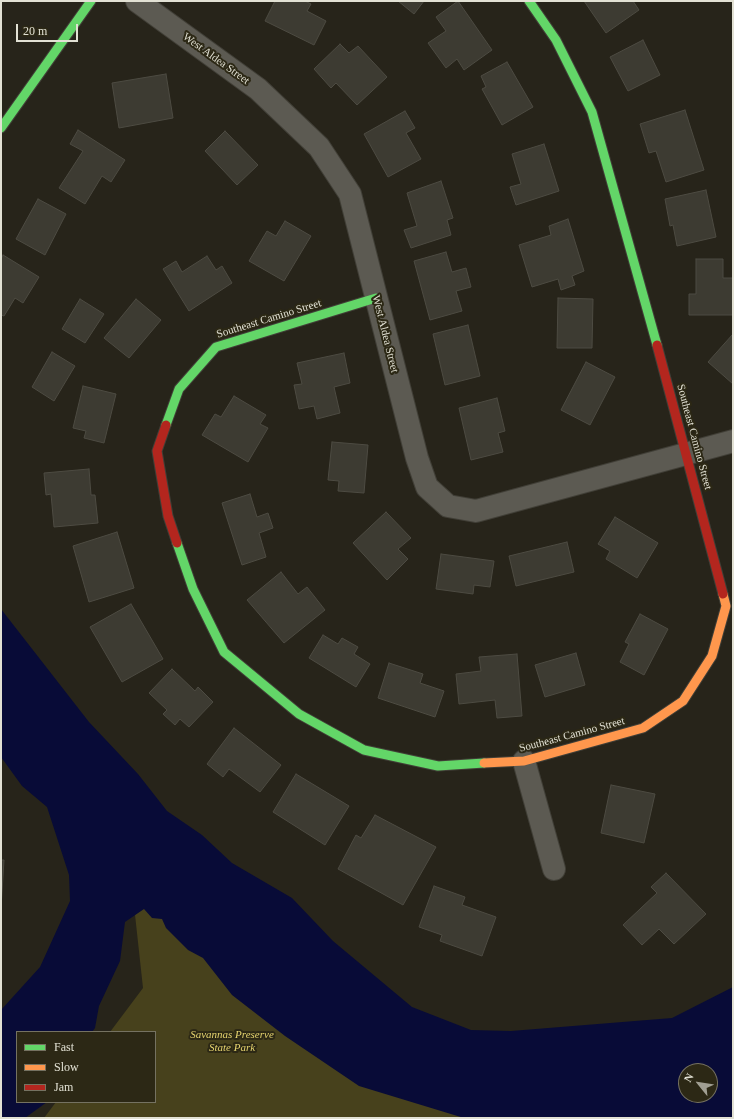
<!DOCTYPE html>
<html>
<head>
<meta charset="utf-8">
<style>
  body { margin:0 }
  #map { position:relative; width:734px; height:1119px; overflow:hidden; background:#27241a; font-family:"Times New Roman",serif }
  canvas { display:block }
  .frame { position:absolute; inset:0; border:2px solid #e2e1d4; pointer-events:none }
  .legend { position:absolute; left:16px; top:1031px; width:140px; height:72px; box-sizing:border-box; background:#2c2815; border:1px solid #757261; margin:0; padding:5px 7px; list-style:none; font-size:12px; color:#e2e1d4 }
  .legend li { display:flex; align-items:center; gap:8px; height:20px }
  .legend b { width:20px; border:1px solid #757261 }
  .north { position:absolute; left:678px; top:1063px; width:40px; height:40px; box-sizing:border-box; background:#2c2815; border:1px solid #757261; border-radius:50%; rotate:300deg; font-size:11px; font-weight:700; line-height:16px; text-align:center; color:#e2e1d4 }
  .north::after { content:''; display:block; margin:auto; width:14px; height:18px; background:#a19f93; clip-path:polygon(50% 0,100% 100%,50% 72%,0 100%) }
  .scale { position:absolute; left:16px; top:24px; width:62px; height:18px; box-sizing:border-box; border:2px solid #e2e1d4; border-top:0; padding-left:5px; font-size:12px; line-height:14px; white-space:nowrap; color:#e2e1d4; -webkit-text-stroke:3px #2c2815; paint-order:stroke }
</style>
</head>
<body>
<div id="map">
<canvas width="734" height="1119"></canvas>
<div class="frame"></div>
<ul class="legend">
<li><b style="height:5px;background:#63d668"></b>Fast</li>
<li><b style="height:5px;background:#ff974d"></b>Slow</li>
<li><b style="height:5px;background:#b3261e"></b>Jam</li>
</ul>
<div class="north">N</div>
<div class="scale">20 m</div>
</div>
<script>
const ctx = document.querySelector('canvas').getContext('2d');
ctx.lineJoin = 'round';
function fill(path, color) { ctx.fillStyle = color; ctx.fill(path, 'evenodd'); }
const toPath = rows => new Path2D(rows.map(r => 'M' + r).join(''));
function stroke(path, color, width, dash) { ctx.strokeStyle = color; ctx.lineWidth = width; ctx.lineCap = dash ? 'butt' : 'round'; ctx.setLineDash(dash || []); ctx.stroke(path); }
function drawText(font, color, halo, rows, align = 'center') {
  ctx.font = font + ' "Times New Roman",serif'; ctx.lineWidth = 4; ctx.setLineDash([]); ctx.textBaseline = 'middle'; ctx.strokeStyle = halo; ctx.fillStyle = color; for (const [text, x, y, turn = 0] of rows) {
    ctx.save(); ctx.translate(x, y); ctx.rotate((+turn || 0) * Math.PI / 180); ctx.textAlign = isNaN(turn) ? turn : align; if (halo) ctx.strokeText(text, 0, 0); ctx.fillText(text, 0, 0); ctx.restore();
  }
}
fill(toPath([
  [131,878,526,1118,44,1118,56,1102,155,1102,155,1032,110,1032,143,988]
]), '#47411c');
fill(toPath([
  [1,609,89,722,138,774,167,811,202,835,232,863,292,898,333,941,412,1007,471,1030,511,1031,672,1018,733,987,733,1118,464,1118,359,1086,285,1036,232,995,203,958,188,950,166,928,162,919,152,918,144,909,125,922,120,961,99,1006,95,1028,92,1032,17,1032,17,1102,47,1102,25,1118,1,1118,1,1010,40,967,70,901,69,875,47,807,22,786,1,757],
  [686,1071,710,1071,710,1095,686,1095]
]), '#080b37');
const building = toPath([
  [275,1,305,1,311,4,307,11,326,21,314,45,265,21,275,1],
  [398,1,424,1,414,14,398,1],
  [458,1,492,50,464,70,457,59,446,68,428,43,446,31,436,17,458,1],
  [584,1,633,1,639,10,606,33,584,1],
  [643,40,660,75,628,91,610,57,643,40],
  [340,44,349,53,358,46,387,77,357,105,336,83,331,88,314,69,340,44],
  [507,62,533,107,502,125,482,89,486,87,481,76,507,62],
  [166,74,173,118,119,128,112,83,166,74],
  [685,110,704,170,666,182,656,151,649,153,640,124,685,110],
  [405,111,415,128,406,133,421,159,388,177,364,134,405,111],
  [78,130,125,160,111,182,102,176,85,204,59,188,83,151,70,144,78,130],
  [225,131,258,165,237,185,205,151,225,131],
  [544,144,559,191,516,205,510,187,521,184,512,154,544,144],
  [441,181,453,218,447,220,451,235,411,248,404,230,417,226,407,193,441,181],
  [706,190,716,237,677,246,673,225,670,226,665,199,706,190],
  [38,199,66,214,45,255,16,239,38,199],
  [568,219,584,271,572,276,575,285,561,290,558,279,532,287,519,245,551,235,549,226,568,219],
  [285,221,311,236,284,281,249,261,267,231,276,236,285,221],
  [446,252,452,272,466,268,471,287,456,291,462,311,430,320,414,261,446,252],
  [3,255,39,277,23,303,15,298,4,316,1,315,1,259,3,255],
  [207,256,216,270,222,266,232,283,189,311,163,269,176,261,182,272,207,256],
  [696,259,723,259,723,278,733,278,733,315,689,315,689,294,696,294,696,259],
  [558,298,593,299,592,348,557,348,558,298],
  [80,299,104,314,85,343,62,329,80,299],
  [136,299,161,320,129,358,104,338,136,299],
  [468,325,480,376,445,385,433,334,468,325],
  [733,334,733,384,708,362,733,334],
  [52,352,75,366,54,401,32,387,52,352],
  [344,353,350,383,334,387,340,413,317,419,314,406,299,409,294,385,302,384,297,363,344,353],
  [586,362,615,377,590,425,561,410,586,362],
  [83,386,116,394,104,443,84,438,86,431,73,428,83,386],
  [234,396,266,415,260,424,268,428,248,462,202,435,215,414,221,417,234,396],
  [497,398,505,431,498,433,503,452,471,460,459,408,497,398],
  [332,442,368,445,364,493,338,491,339,481,328,480,332,442],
  [89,469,91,495,95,495,98,523,54,527,51,494,46,495,44,473,89,469],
  [250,494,257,517,268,513,273,528,259,533,266,557,242,565,222,503,250,494],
  [386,512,411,538,398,549,408,559,387,580,353,543,386,512],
  [615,517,658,543,637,578,606,559,610,551,598,544,615,517],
  [117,532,134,588,89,602,73,546,117,532],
  [567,542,574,572,516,586,509,556,567,542],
  [441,554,494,561,490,587,474,585,473,594,436,589,441,554],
  [281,572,298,594,307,587,325,610,284,643,247,600,281,572],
  [131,604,163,659,122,682,90,627,131,604],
  [640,614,668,629,644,675,620,662,629,644,625,642,640,614],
  [323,635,338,644,342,638,358,647,354,654,370,664,356,687,309,658,323,635],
  [576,653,585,685,545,697,535,665,576,653],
  [517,654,522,716,497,718,495,700,459,704,456,674,481,671,479,657,517,654],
  [389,663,423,674,420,683,444,691,435,717,378,698,389,663],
  [172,669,195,691,198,687,213,702,189,727,180,719,175,725,163,714,167,710,149,693,172,669],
  [234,728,281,765,260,792,229,769,223,777,207,764,234,728],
  [296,774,349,806,325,845,273,812,296,774],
  [611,785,655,794,644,843,601,833,611,785],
  [375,815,436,847,403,905,338,869,356,835,361,838,375,815],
  [1,860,4,860,1,908,1,860],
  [666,873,706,914,674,944,659,929,642,945,623,925,657,893,651,887,666,873],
  [434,886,465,897,462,905,496,917,482,956,440,941,442,935,419,927,434,886]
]);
fill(building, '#3d3b32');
stroke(building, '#4d4b42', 1);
const street = toPath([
  [137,1,258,89,319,147,350,194,417,458,427,487,448,506,476,511,733,441],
  [524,761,554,869]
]);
const fast = toPath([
  [529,1,556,40,592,112,657,345],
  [1,128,91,1],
  [166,425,179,389,216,347,376,298],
  [177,543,193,589,224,652,299,714,364,750,438,766,484,763]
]);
const slow = toPath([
  [484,763,524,761,643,728,683,701,712,656,726,606,723,594]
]);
const jam = toPath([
  [657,345,723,594],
  [166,425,157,451,168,516,177,543]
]);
stroke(street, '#413f37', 24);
stroke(fast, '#413f37', 11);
stroke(slow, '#413f37', 11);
stroke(jam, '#413f37', 11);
stroke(street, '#5c5a52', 22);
stroke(fast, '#63d668', 9);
stroke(slow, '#ff974d', 9);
stroke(jam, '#b3261e', 9);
drawText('11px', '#e2e1d4', '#2c2815', [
  ["West Aldea Street",216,59,36],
  ["Southeast Camino Street",269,319,-17],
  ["West Aldea Street",385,334,76],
  ["Southeast Camino Street",694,437,75],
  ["Southeast Camino Street",572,735,-15]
]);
drawText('italic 11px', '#e5d36e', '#2c2815', [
  ["Savannas Preserve",232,1035],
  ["State Park",232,1048]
]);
</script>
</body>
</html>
